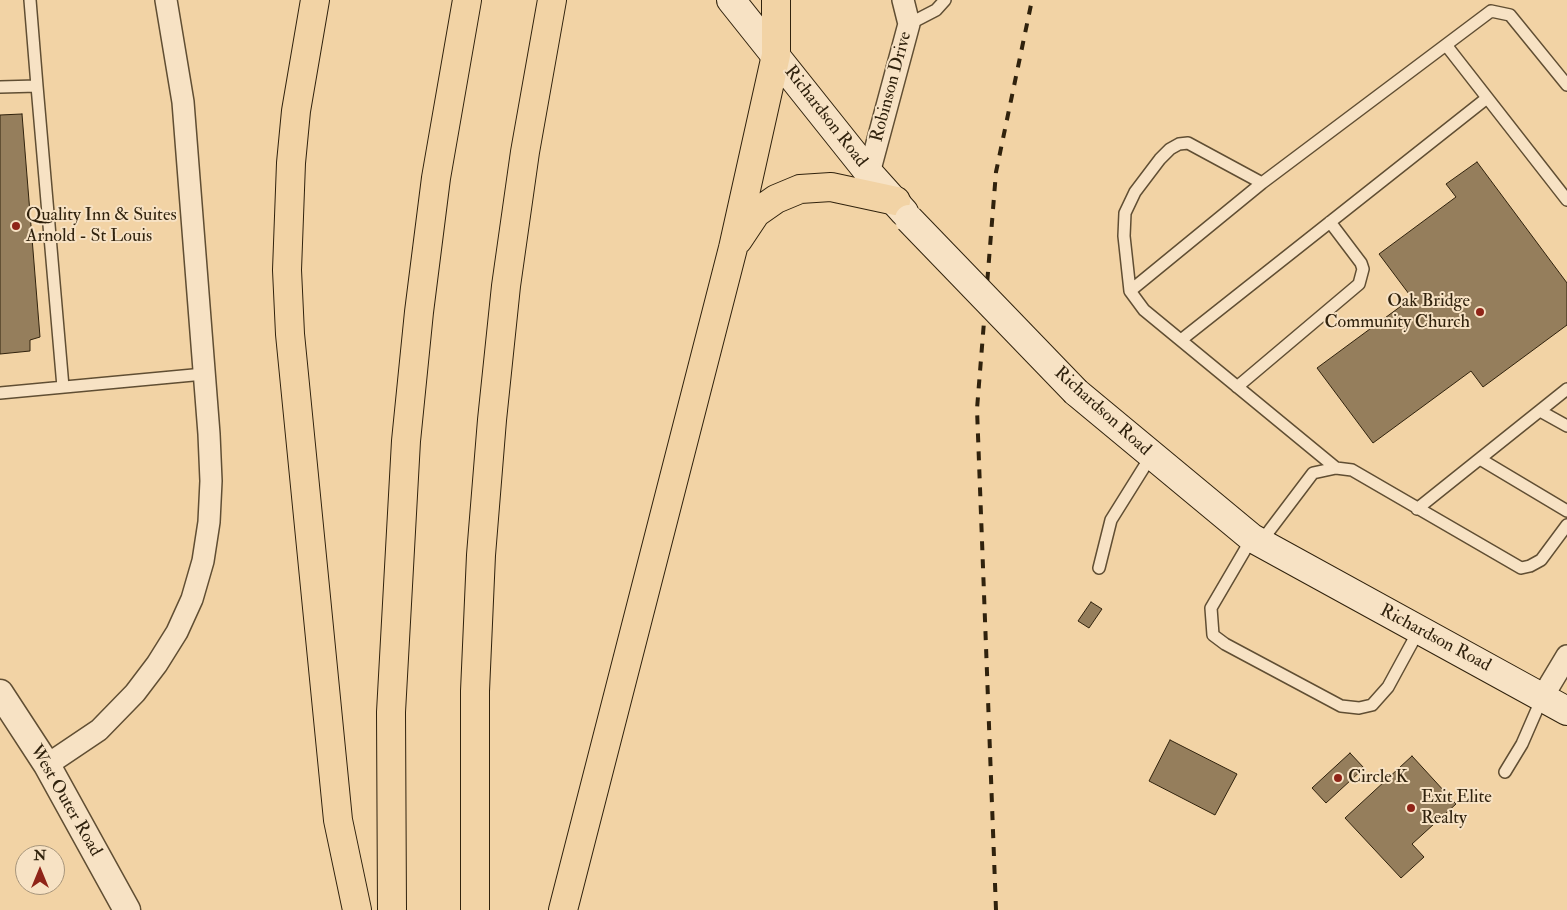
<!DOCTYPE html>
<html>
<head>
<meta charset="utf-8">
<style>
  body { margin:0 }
  #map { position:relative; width:1567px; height:910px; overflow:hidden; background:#f2d3a5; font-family:"IM FELL Double Pica",serif }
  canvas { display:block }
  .north { position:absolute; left:15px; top:845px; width:50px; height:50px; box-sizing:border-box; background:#f7e2c4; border:1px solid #a7957b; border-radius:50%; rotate:0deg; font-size:14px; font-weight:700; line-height:20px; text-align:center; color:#30220d }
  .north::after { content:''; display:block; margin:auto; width:18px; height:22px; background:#8f2418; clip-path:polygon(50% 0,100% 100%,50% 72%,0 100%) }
</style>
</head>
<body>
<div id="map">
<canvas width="1567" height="910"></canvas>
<div class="north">N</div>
</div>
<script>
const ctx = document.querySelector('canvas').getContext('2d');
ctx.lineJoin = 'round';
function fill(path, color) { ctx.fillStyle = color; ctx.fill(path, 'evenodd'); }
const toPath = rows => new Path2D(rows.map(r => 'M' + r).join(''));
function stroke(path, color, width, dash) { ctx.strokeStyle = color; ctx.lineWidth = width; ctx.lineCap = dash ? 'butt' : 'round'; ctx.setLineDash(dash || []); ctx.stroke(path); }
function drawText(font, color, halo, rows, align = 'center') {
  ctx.font = font + ' "IM FELL Double Pica",serif'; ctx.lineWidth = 4; ctx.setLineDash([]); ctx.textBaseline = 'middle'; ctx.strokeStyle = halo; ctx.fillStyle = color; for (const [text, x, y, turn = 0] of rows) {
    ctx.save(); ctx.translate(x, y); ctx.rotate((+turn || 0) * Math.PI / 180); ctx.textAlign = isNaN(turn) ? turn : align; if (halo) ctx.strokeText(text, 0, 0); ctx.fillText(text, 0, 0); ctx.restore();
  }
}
const building = toPath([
  [22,114,40,337,30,340,30,351,0,354,0,115,22,114],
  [1477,162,1567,283,1567,325,1483,387,1471,371,1373,443,1317,368,1412,298,1379,254,1456,197,1446,184,1477,162],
  [1091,602,1102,609,1089,628,1078,621,1091,602],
  [1170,740,1237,774,1215,815,1149,781,1170,740],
  [1350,753,1364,768,1326,803,1312,788,1350,753],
  [1412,756,1456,804,1412,844,1424,857,1401,878,1345,818,1412,756]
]);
fill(building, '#957e5c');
stroke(building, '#30220d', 1);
const service = toPath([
  [909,24,936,10,945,0],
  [1446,45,1567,200],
  [37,86,63,387],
  [0,87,37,86,30,0],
  [1130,291,1124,236,1125,213,1135,192,1160,159,1170,149,1179,144,1188,143,1262,183],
  [1181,340,1487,98],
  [1237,387,1359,284,1363,269,1361,263,1330,222],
  [0,393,204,374],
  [1540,411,1567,426],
  [1480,459,1567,511],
  [1336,468,1144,310,1130,291,1262,183,1491,11,1510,15,1567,85],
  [1417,509,1567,389],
  [1252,538,1211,608,1213,635,1225,644,1341,706,1359,708,1372,705,1388,687,1419,630],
  [1260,543,1313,473,1336,468,1352,470,1521,568,1530,566,1541,560,1567,525],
  [1099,568,1111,520,1151,456],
  [1505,772,1522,744,1542,698]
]);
const minor = toPath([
  [869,173,909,24,903,0],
  [1543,696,1567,656],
  [47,765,99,730,135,693,157,664,177,632,192,599,203,561,209,522,211,481,209,434,183,102,166,0]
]);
const tertiary = toPath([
  [0,693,47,765,127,910]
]);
const secondary = toPath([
  [731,0,869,173,904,212],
  [1076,392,1252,538,1567,711]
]);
const motorway = toPath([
  [315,0,296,111,291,163,287,270,290,334,338,820,357,910],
  [738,240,756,213,776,199,800,189,831,187,896,201],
  [392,910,391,712,406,441,419,312,436,178,467,0],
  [475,910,475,691,481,555,492,420,506,286,525,152,552,0],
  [563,910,733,248,776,55,776,0]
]);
stroke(service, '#604e33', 14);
stroke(minor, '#604e33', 24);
stroke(tertiary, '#604e33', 29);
stroke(secondary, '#30220d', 30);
stroke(motorway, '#30220d', 30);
stroke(service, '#f7e2c4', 11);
stroke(minor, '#f7e2c4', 21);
stroke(tertiary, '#f7e2c4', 26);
stroke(secondary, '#f7e2c4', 28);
stroke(motorway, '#f2d3a5', 28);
stroke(toPath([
  [996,910,977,409,996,172,1032,0]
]), '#30220d', 4, [9, 9]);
const secondaryBridge = toPath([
  [909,219,1076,392]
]);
stroke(secondaryBridge, '#30220d', 30, []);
stroke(secondaryBridge, '#f7e2c4', 28);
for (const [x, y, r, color] of [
  [16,226,5,"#8f2418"],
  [1480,312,5,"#8f2418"],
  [1338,778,5,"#8f2418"],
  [1411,808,5,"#8f2418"]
]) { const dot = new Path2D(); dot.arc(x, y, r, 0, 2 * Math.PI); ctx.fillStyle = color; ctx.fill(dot); stroke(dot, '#f7e2c4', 2); }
drawText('18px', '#30220d', '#f7e2c4', [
  ["Robinson Drive",892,87,-75],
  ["Richardson Road",825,117,52],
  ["Richardson Road",1102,412,42],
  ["Richardson Road",1435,639,28],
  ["West Outer Road",65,801,60]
]);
drawText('18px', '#30220d', '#f7e2c4', [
  ["Quality Inn & Suites",26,216],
  ["Arnold - St Louis",26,237],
  ["Oak Bridge",1470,302,"right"],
  ["Community Church",1470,323,"right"],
  ["Circle K",1348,778],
  ["Exit Elite",1421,798],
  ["Realty",1421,819]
], 'left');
</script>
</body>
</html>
